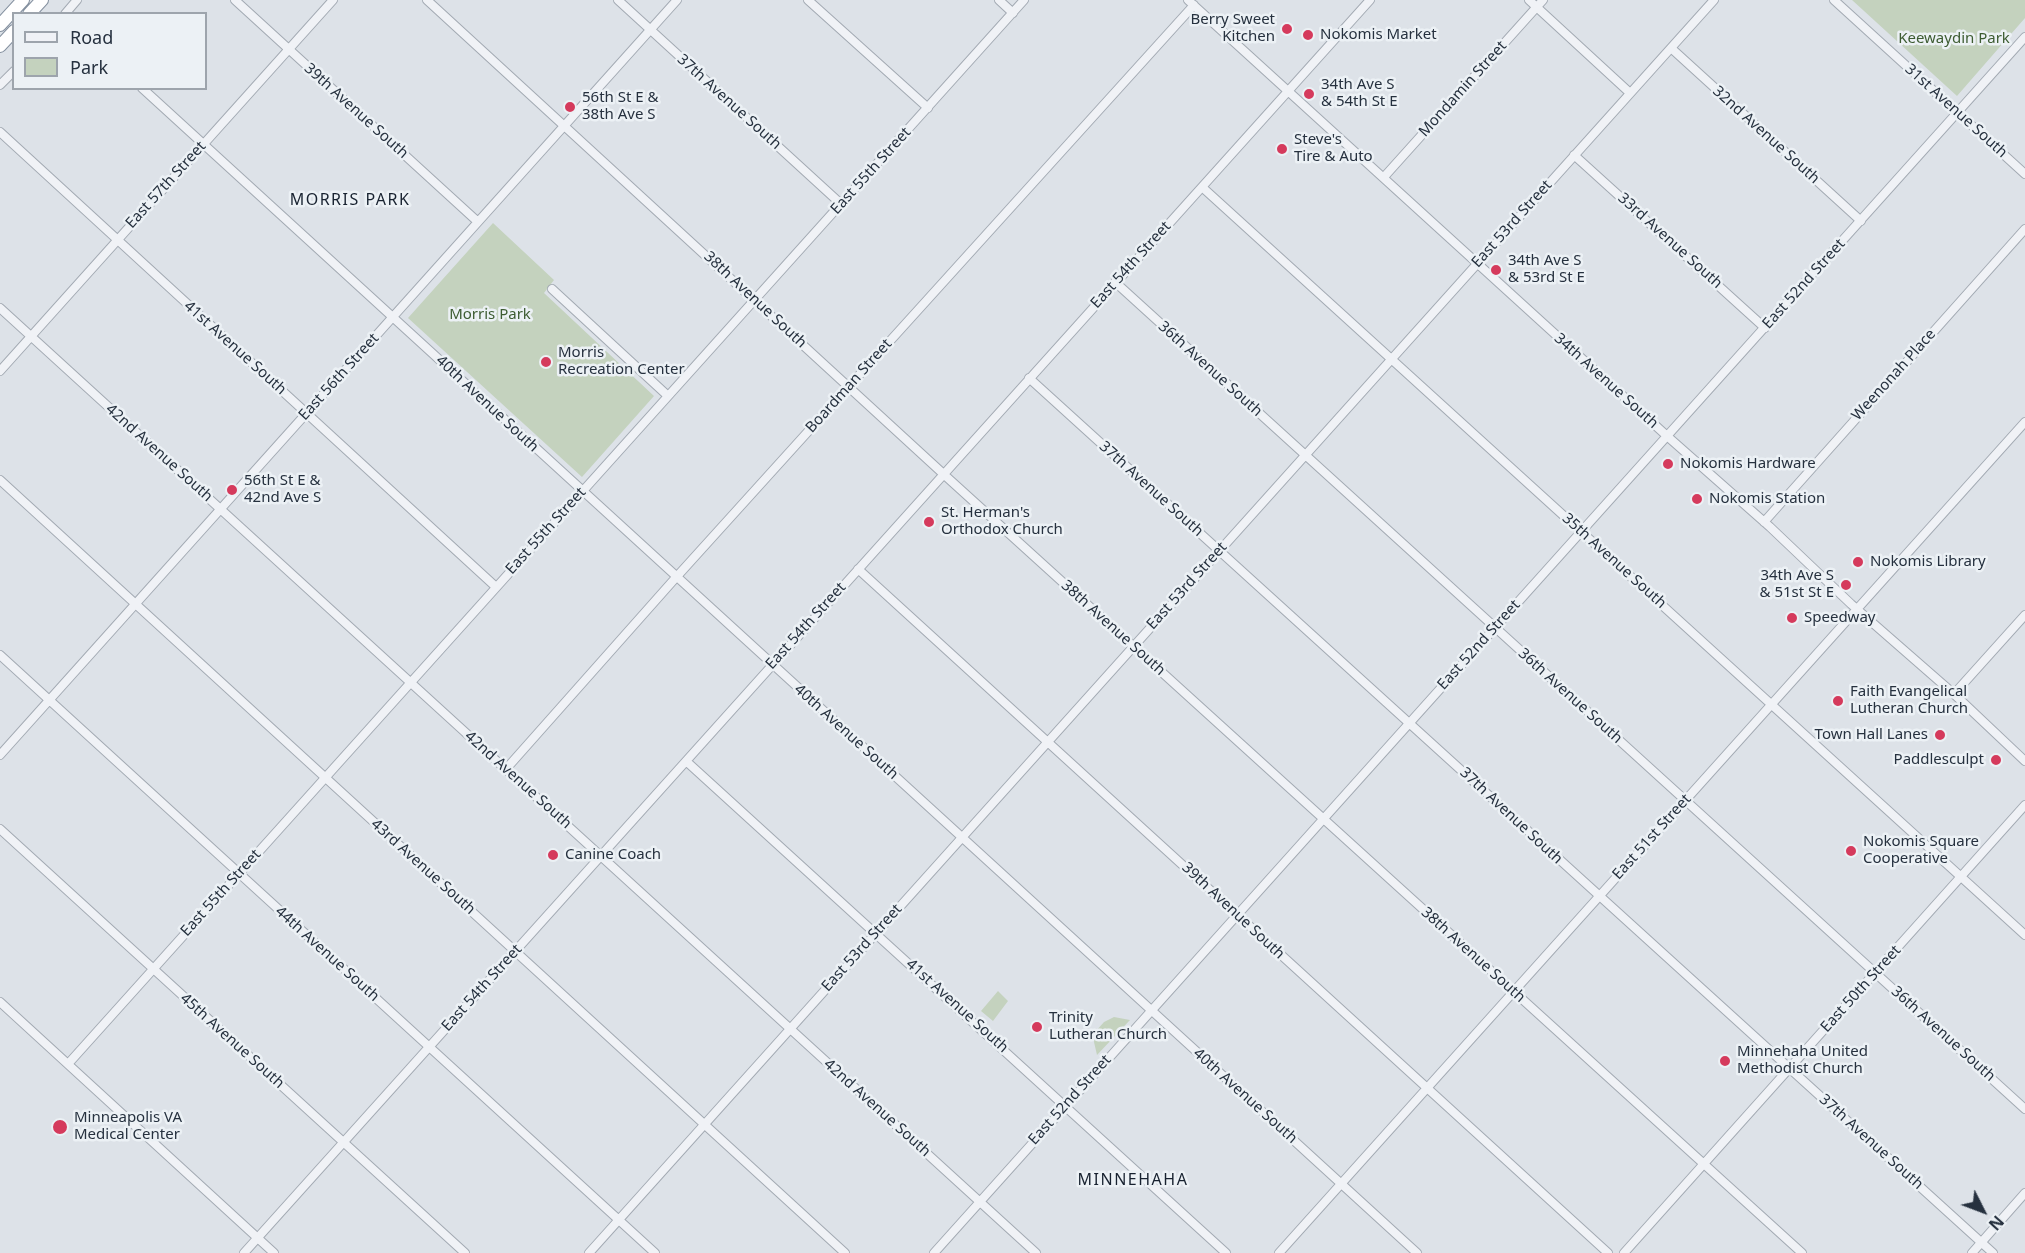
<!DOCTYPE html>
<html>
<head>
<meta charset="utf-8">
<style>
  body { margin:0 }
  #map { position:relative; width:2025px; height:1253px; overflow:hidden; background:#dde2e8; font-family:"Noto Sans",sans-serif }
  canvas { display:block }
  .legend { position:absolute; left:12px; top:12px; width:195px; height:78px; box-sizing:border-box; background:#ecf1f5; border:2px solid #9da4ac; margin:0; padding:8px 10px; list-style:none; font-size:18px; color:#26313f }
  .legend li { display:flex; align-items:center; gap:12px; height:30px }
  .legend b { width:30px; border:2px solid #9da4ac }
  .north { position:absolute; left:1953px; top:1181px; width:60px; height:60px; -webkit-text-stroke:4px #ecf1f5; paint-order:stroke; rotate:132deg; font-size:16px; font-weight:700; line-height:24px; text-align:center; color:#26313f }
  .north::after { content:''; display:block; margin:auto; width:21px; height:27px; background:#26313f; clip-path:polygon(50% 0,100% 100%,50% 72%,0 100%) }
</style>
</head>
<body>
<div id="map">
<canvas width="2025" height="1253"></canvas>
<ul class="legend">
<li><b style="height:8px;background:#f0f2f6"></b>Road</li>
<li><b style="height:16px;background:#c4d2be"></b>Park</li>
</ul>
<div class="north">N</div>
</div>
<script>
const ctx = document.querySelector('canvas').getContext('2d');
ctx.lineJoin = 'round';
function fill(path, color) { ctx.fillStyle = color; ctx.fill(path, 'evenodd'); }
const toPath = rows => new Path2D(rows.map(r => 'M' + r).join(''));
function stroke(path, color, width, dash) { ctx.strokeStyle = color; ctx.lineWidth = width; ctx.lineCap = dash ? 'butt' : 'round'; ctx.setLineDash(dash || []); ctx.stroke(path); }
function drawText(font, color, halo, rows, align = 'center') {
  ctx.font = font + ' "Noto Sans",sans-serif'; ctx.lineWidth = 5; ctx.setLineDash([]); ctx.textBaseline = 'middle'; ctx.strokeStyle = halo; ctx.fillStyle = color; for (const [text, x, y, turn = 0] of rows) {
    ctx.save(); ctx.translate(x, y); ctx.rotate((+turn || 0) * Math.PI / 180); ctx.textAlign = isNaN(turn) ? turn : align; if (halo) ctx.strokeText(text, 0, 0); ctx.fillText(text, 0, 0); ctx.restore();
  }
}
fill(toPath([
  [1852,0,2025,0,2025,18,1957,96],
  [493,223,554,280,544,293,654,396,582,477,408,318],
  [998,991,1008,1001,993,1021,981,1011],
  [1114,1017,1130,1020,1097,1055,1094,1042,1096,1031,1104,1022]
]), '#c4d2be');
const minor = toPath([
  [235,0,478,222],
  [427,0,950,480,1802,1253],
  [618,0,841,204],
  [808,0,928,108],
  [999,0,1013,13],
  [1188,0,1667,436,1770,527,1851,604,1954,694,2025,761],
  [1529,0,1630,93],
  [1834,0,2025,174],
  [65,14,77,0],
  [1671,48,1861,221],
  [0,85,14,71],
  [142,88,1417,1253],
  [0,132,496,587],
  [1574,155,1765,328],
  [1384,177,1543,0],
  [1202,187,2025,935],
  [1115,282,2025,1109],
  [552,289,668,396],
  [0,308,1036,1253],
  [0,371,333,0],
  [1029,378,1993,1253],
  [0,480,845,1253],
  [1764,522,2025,229],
  [858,569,1608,1253],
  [0,655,655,1253],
  [1954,694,2025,615],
  [0,755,677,0],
  [686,761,1226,1253],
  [506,769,671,583,1194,5],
  [0,829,465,1253],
  [0,1002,274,1253],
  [68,1064,1024,0],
  [244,1253,1370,0],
  [589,1253,1714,0],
  [934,1253,2025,37],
  [1279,1253,2025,422],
  [1624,1253,2025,805],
  [1972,1253,2025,1193]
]);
const highway = toPath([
  [29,14,42,0],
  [0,25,23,0],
  [0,46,14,31]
]);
stroke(minor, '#a2a9b2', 10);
stroke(highway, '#84909f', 14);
stroke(minor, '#f0f2f6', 8);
stroke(highway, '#fff', 12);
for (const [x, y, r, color] of [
  [1287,29,6,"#d53a5c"],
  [1308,35,6,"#d53a5c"],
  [1309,94,6,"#d53a5c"],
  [570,107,6,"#d53a5c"],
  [1282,149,6,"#d53a5c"],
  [1496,270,6,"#d53a5c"],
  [546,362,6,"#d53a5c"],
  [1668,464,6,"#d53a5c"],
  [232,490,6,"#d53a5c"],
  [1697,499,6,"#d53a5c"],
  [929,522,6,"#d53a5c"],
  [1858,562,6,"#d53a5c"],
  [1846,585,6,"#d53a5c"],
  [1792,618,6,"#d53a5c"],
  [1838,701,6,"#d53a5c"],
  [1940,735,6,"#d53a5c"],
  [1996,760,6,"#d53a5c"],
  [1851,851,6,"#d53a5c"],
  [553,855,6,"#d53a5c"],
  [1037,1027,6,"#d53a5c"],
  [1725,1061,6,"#d53a5c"],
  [60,1127,8,"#d53a5c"]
]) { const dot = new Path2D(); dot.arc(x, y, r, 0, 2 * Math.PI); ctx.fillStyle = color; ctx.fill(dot); stroke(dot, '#ecf1f5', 2); }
drawText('15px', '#26313f', '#ecf1f5', [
  ["Berry Sweet",1275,20,"right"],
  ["Kitchen",1275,37,"right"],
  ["Nokomis Market",1320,35],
  ["34th Ave S",1321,85],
  ["& 54th St E",1321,102],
  ["56th St E &",582,98],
  ["38th Ave S",582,115],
  ["Steve's",1294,140],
  ["Tire & Auto",1294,157],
  ["34th Ave S",1508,261],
  ["& 53rd St E",1508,278],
  ["Morris",558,353],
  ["Recreation Center",558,370],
  ["Nokomis Hardware",1680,464],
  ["56th St E &",244,481],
  ["42nd Ave S",244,498],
  ["Nokomis Station",1709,499],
  ["St. Herman's",941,513],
  ["Orthodox Church",941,530],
  ["Nokomis Library",1870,562],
  ["34th Ave S",1834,576,"right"],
  ["& 51st St E",1834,593,"right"],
  ["Speedway",1804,618],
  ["Faith Evangelical",1850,692],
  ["Lutheran Church",1850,709],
  ["Town Hall Lanes",1928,735,"right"],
  ["Paddlesculpt",1984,760,"right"],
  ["Nokomis Square",1863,842],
  ["Cooperative",1863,859],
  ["Canine Coach",565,855],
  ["Trinity",1049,1018],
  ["Lutheran Church",1049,1035],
  ["Minnehaha United",1737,1052],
  ["Methodist Church",1737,1069],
  ["Minneapolis VA",74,1118],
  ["Medical Center",74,1135]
], 'left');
drawText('15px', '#3d5c32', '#ecf1f5', [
  ["Keewaydin Park",1954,39],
  ["Morris Park",490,315]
]);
drawText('15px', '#26313f', '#ecf1f5', [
  ["Mondamin Street",1463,89,-48],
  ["37th Avenue South",729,102,42],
  ["39th Avenue South",356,111,42],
  ["31st Avenue South",1956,111,42],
  ["32nd Avenue South",1766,135,42],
  ["East 55th Street",871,171,-48],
  ["East 57th Street",166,185,-48],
  ["East 53rd Street",1512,224,-48],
  ["33rd Avenue South",1670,241,42],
  ["East 54th Street",1131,265,-48],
  ["East 52nd Street",1804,284,-48],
  ["38th Avenue South",755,300,43],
  ["41st Avenue South",235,348,42],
  ["36th Avenue South",1210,369,42],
  ["Weenonah Place",1894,375,-48],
  ["East 56th Street",339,377,-48],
  ["34th Avenue South",1606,381,42],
  ["Boardman Street",849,386,-48],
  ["40th Avenue South",487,404,43],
  ["42nd Avenue South",159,453,42],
  ["37th Avenue South",1151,489,42],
  ["East 55th Street",546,531,-48],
  ["35th Avenue South",1614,561,42],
  ["East 53rd Street",1187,586,-48],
  ["East 54th Street",806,626,-48],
  ["38th Avenue South",1113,628,42],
  ["East 52nd Street",1479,645,-48],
  ["36th Avenue South",1570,696,42],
  ["40th Avenue South",846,732,42],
  ["42nd Avenue South",518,780,42],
  ["37th Avenue South",1511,816,43],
  ["East 51st Street",1652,837,-48],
  ["43rd Avenue South",423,867,42],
  ["East 55th Street",221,893,-48],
  ["39th Avenue South",1233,911,43],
  ["East 53rd Street",862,948,-48],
  ["44th Avenue South",327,954,42],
  ["38th Avenue South",1473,955,42],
  ["East 54th Street",482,988,-48],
  ["East 50th Street",1861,989,-48],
  ["41st Avenue South",957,1006,42],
  ["36th Avenue South",1943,1034,42],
  ["45th Avenue South",232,1041,42],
  ["40th Avenue South",1245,1096,42],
  ["East 52nd Street",1070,1100,-48],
  ["42nd Avenue South",877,1108,42],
  ["37th Avenue South",1871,1142,42]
]);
ctx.letterSpacing = '1.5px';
drawText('16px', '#182230', '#ecf1f5', [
  ["MORRIS PARK",350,200],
  ["MINNEHAHA",1133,1180]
]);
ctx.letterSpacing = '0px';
</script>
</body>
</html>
